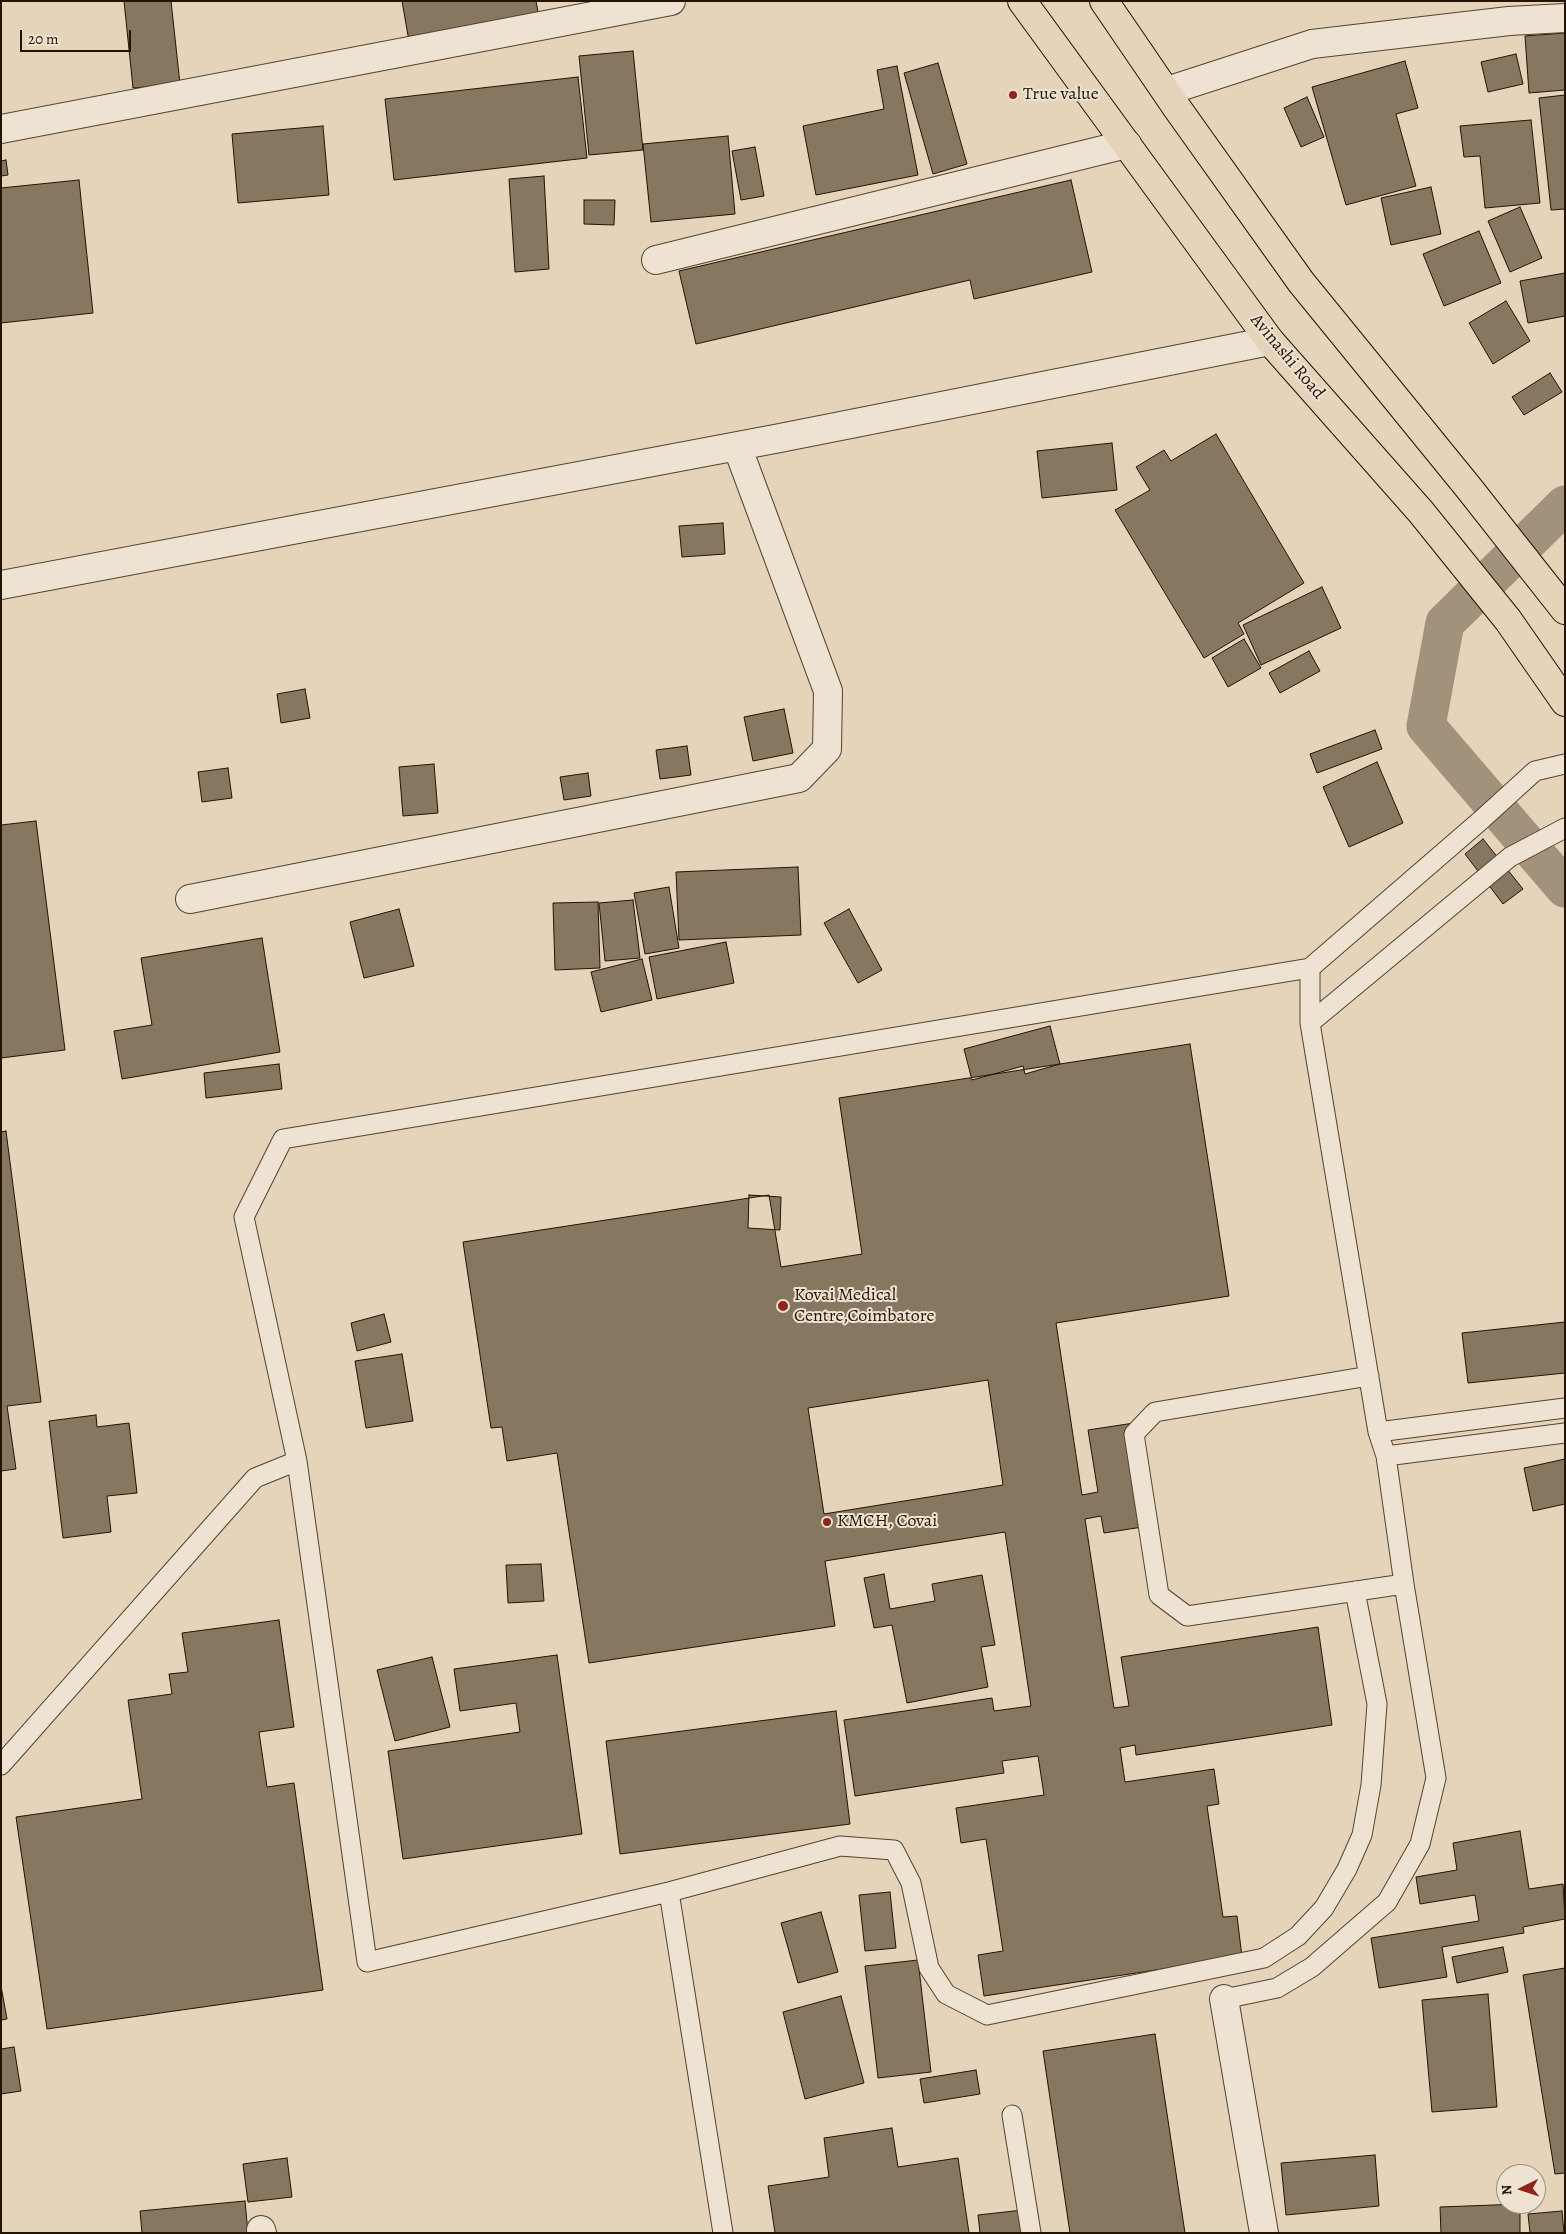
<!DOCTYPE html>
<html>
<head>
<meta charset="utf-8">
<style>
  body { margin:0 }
  #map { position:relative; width:1566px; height:2234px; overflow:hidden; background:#e5d3ba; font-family:Alegreya,serif }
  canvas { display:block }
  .frame { position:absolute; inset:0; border:2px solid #221401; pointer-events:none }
  .north { position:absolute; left:1496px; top:2164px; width:50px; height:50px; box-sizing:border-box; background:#eee2d2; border:1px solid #9c907e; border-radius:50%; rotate:266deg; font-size:14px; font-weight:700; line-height:20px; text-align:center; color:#221401 }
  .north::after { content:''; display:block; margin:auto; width:18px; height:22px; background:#8f2418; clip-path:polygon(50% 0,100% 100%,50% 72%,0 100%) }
  .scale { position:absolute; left:20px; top:30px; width:111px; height:22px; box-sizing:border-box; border:2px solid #221401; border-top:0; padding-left:6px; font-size:15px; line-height:18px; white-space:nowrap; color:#221401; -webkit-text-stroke:4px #eee2d2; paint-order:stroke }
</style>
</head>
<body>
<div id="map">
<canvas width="1566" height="2234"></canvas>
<div class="frame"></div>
<div class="north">N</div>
<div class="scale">20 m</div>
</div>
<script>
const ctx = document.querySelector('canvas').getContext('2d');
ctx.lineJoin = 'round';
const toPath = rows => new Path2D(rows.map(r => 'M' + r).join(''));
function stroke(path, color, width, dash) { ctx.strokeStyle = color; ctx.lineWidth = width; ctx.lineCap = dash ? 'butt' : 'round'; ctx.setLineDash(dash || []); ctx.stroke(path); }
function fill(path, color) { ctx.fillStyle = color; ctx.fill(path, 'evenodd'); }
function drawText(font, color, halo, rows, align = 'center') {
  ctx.font = font + ' Alegreya,serif'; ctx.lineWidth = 4; ctx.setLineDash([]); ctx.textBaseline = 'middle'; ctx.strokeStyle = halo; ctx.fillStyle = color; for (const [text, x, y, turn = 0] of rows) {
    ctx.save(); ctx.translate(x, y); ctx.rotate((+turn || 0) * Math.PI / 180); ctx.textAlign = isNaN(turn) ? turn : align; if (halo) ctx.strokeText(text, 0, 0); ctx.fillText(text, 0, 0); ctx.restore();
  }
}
stroke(toPath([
  [1565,505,1445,623,1426,726,1565,888]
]), '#a3927b', 39);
const building = toPath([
  [124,1,171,1,180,84,133,88,124,1],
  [402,1,536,1,539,18,409,41,402,1],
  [1565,33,1565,90,1529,93,1525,36,1565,33],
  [633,51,643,150,589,155,579,56,633,51],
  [1516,54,1523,84,1488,92,1481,62,1516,54],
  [1405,61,1418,108,1396,114,1416,186,1346,205,1312,87,1405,61],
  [938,63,967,164,933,174,904,73,938,63],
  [897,66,918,175,816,195,803,126,884,109,877,70,897,66],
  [578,77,587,158,394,180,385,99,578,77],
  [1565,95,1565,209,1551,210,1539,98,1565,95],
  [1307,97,1324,137,1301,147,1284,108,1307,97],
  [1531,120,1540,203,1485,208,1480,156,1464,157,1460,126,1531,120],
  [323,126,329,195,238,203,232,134,323,126],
  [728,136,735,214,651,222,643,144,728,136],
  [755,147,764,196,741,200,732,151,755,147],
  [6,160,8,175,1,176,1,161,6,160],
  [544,176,549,269,515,272,509,179,544,176],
  [79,180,93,313,1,323,1,188,79,180],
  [1071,180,1092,272,974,299,970,280,696,344,679,271,1071,180],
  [1431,187,1441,234,1391,245,1381,198,1431,187],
  [584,200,615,200,614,225,584,224,584,200],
  [1520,207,1542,258,1510,272,1488,221,1520,207],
  [1479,231,1501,283,1444,306,1423,254,1479,231],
  [1565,273,1565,316,1528,323,1520,281,1565,273],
  [1506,301,1530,341,1493,364,1469,323,1506,301],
  [1550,373,1562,392,1524,415,1512,397,1550,373],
  [1216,434,1304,583,1238,623,1244,634,1204,658,1115,510,1150,490,1136,467,1164,450,1171,461,1216,434],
  [1112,443,1117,490,1042,498,1037,451,1112,443],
  [723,523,725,554,682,557,679,526,723,523],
  [1322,587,1341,628,1261,665,1243,625,1322,587],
  [1244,639,1261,668,1228,687,1212,658,1244,639],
  [1309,651,1320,671,1280,693,1269,673,1309,651],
  [305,689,310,718,281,723,277,694,305,689],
  [784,709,793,753,753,761,744,717,784,709],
  [1375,730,1382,749,1317,773,1310,754,1375,730],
  [687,746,691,775,660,779,656,750,687,746],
  [1377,762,1403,823,1349,847,1323,787,1377,762],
  [434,764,438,813,403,816,399,767,434,764],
  [228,768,232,798,202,802,198,772,228,768],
  [588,773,591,796,564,800,560,777,588,773],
  [36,821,65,1050,1,1058,1,825,36,821],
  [1483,839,1523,889,1503,904,1465,854,1483,839],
  [798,867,801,935,679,940,676,872,798,867],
  [669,887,679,948,645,954,634,893,669,887],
  [633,900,640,958,605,961,599,903,633,900],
  [598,902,600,968,555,970,553,903,598,902],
  [399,909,414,966,364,978,350,922,399,909],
  [849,909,882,970,858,983,824,923,849,909],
  [262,938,280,1052,122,1079,114,1031,152,1025,141,958,262,938],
  [726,942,734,983,657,999,649,957,726,942],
  [642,959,652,1000,601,1012,591,972,642,959],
  [1050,1026,1060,1064,1025,1074,1023,1066,972,1080,964,1049,1050,1026],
  [1190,1044,1229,1296,1056,1323,1082,1495,1098,1492,1088,1430,1134,1423,1149,1526,1104,1533,1101,1516,1085,1519,1114,1708,1129,1706,1121,1657,1318,1627,1332,1725,1136,1755,1135,1745,1120,1748,1125,1782,1214,1769,1219,1804,1207,1806,1223,1917,1237,1916,1242,1957,984,1996,978,1955,1003,1951,986,1839,961,1843,956,1808,1044,1795,1038,1756,1002,1761,1004,1773,855,1796,844,1720,992,1698,994,1711,1031,1706,1005,1532,825,1561,835,1626,589,1663,557,1453,507,1461,502,1427,491,1428,463,1242,769,1195,781,1267,862,1254,839,1098,1190,1044],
  [988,1380,1003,1485,824,1514,808,1408,988,1380],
  [279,1064,282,1089,206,1098,204,1073,279,1064],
  [6,1131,41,1402,7,1406,16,1469,1,1471,1,1132,6,1131],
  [749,1195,781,1197,780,1230,748,1228,749,1195],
  [384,1314,391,1342,357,1351,351,1323,384,1314],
  [1565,1322,1565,1373,1468,1383,1462,1333,1565,1322],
  [402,1354,413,1421,366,1428,355,1361,402,1354],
  [96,1415,97,1427,129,1423,137,1493,107,1496,111,1532,63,1538,49,1421,96,1415],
  [1565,1459,1565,1504,1533,1511,1524,1468,1565,1459],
  [541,1564,544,1601,508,1603,506,1565,541,1564],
  [884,1574,890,1609,935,1601,932,1584,982,1575,995,1645,981,1647,988,1687,907,1703,892,1625,874,1628,864,1578,884,1574],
  [279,1620,294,1727,259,1732,267,1787,294,1783,323,1990,47,2029,16,1817,142,1799,128,1700,172,1694,169,1674,188,1672,182,1633,279,1620],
  [557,1655,582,1834,403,1859,388,1751,520,1732,516,1703,460,1711,454,1669,557,1655],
  [432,1657,450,1727,395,1741,377,1670,432,1657],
  [836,1711,850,1824,620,1854,606,1741,836,1711],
  [1520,1831,1529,1889,1563,1884,1565,1919,1523,1927,1524,1933,1442,1947,1447,1977,1379,1988,1371,1938,1479,1921,1475,1895,1420,1904,1416,1877,1457,1870,1453,1843,1520,1831],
  [890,1892,896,1948,865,1951,859,1895,890,1892],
  [821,1912,838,1972,798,1983,781,1923,821,1912],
  [1503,1947,1508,1972,1457,1983,1452,1957,1503,1947],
  [918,1960,931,2072,878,2078,865,1966,918,1960],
  [1565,1968,1565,2173,1555,2174,1523,1975,1565,1968],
  [1,1986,7,2019,1,2020,1,1986],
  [1488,1994,1497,2107,1432,2112,1422,2000,1488,1994],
  [841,1996,864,2083,805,2099,783,2012,841,1996],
  [1155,2034,1185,2233,1070,2233,1043,2051,1155,2034],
  [14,2047,21,2091,1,2094,1,2049,14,2047],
  [976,2070,980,2094,924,2103,920,2079,976,2070],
  [892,2128,898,2167,958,2158,969,2233,775,2233,768,2186,829,2177,824,2138,892,2128],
  [1375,2155,1379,2206,1286,2215,1281,2163,1375,2155],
  [287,2158,292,2197,248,2202,243,2164,287,2158],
  [245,2201,248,2233,142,2233,140,2211,245,2201],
  [1520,2204,1520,2233,1441,2233,1440,2207,1520,2204],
  [1023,2210,1026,2233,980,2233,978,2215,1023,2210],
  [1562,2211,1564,2233,1530,2233,1528,2214,1562,2211]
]);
fill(building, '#877761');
stroke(building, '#221401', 1);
const lane = toPath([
  [1310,1023,1510,857,1565,828],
  [1369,1376,1155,1412,1134,1434,1159,1595,1187,1616,1404,1584],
  [1378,1432,1565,1408],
  [1386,1456,1565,1433],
  [297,1461,367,1962,669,1892,840,1846,894,1850,911,1883,929,1968,946,1994,987,2015,1264,1958,1298,1936,1324,1908,1347,1869,1362,1835,1371,1785,1377,1704,1355,1591],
  [1,1765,255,1478,297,1461,244,1217,283,1139,1310,968],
  [669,1892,723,2233],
  [1224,1999,1277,1988,1312,1967,1387,1902,1420,1844,1436,1778,1404,1584,1386,1456,1378,1432,1310,1023,1310,968,1480,821,1535,771,1565,764],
  [1012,2115,1031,2233]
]);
const street = toPath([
  [1167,91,1312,44,1509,21,1565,18],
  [1,129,671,1],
  [656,260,1127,144],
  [1,585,780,438,1270,341],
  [190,899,799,778,827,749,828,691,737,446],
  [1224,1999,1264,2233],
  [261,2230,262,2233]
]);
const primary = toPath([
  [1022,1,1270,341,1421,512,1508,620,1565,702],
  [1104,1,1177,108,1301,282,1468,487,1565,610]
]);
stroke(lane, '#53442f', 21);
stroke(street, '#53442f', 30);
stroke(primary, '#221401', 30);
stroke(lane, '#eee2d2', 19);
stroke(street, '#eee2d2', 28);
stroke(primary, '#e5d3ba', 28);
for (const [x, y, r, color] of [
  [1013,95,5,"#8f2418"],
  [783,1306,6,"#8f2418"],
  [827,1522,5,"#8f2418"]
]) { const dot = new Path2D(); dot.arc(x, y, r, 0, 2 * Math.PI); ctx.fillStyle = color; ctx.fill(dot); stroke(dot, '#eee2d2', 2); }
drawText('18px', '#221401', '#eee2d2', [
  ["True value",1023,95],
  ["Kovai Medical",794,1296],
  ["Centre,Coimbatore",794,1317],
  ["KMCH, Covai",837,1522]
], 'left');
drawText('18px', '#221401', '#eee2d2', [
  ["Avinashi Road",1287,357,50]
]);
</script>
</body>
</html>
